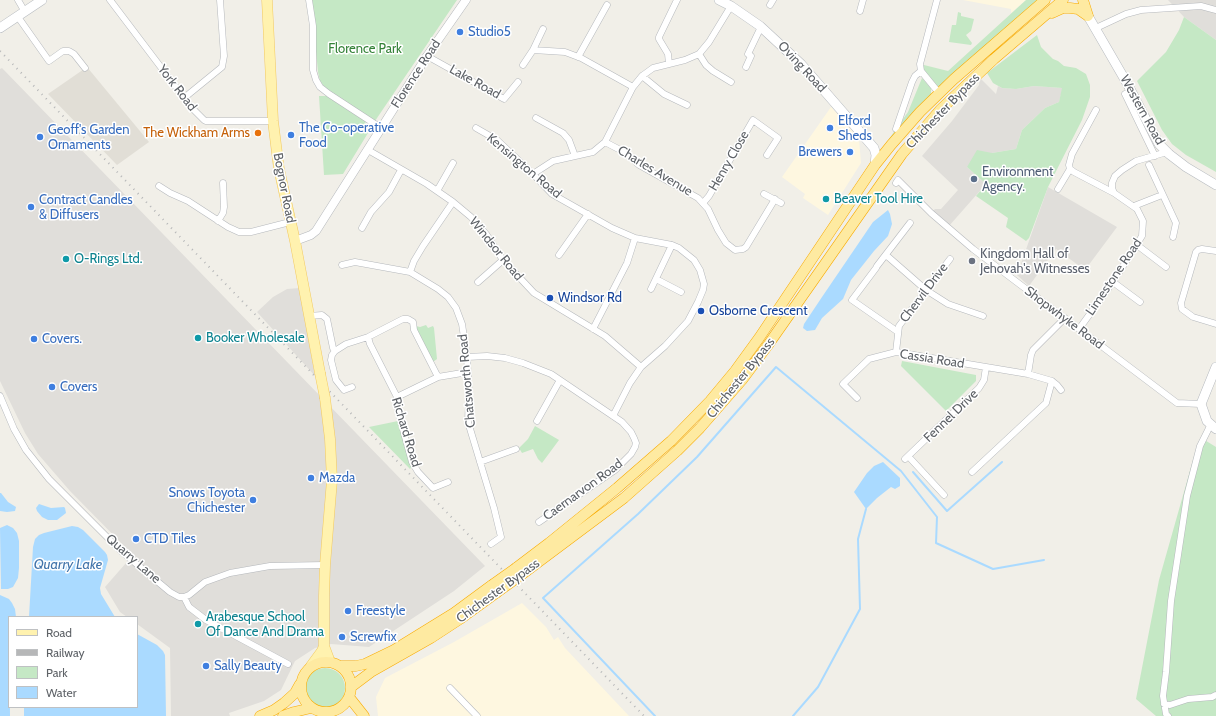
<!DOCTYPE html>
<html>
<head>
<meta charset="utf-8">
<style>
  body { margin:0 }
  #map { position:relative; width:1216px; height:716px; overflow:hidden; background:#f1efe8; font-family:Cabin,sans-serif }
  canvas { display:block }
  .legend { position:absolute; left:8px; top:616px; width:130px; height:92px; box-sizing:border-box; background:#fff; border:1px solid #bfc1c3; margin:0; padding:5px 7px; list-style:none; font-size:12px; color:#5f6368 }
  .legend li { display:flex; align-items:center; gap:8px; height:20px }
  .legend b { width:20px; border:1px solid #bfc1c3 }
</style>
</head>
<body>
<div id="map">
<canvas width="1216" height="716"></canvas>
<ul class="legend">
<li><b style="height:5px;background:#fff2af"></b>Road</li>
<li><b style="height:5px;background:#b6b7b8"></b>Railway</li>
<li><b style="height:11px;background:#c5e8c5"></b>Park</li>
<li><b style="height:11px;background:#aadaff"></b>Water</li>
</ul>
</div>
<script>
const ctx = document.querySelector('canvas').getContext('2d');
ctx.lineJoin = 'round';
function fill(path, color) { ctx.fillStyle = color; ctx.fill(path, 'evenodd'); }
const toPath = rows => new Path2D(rows.map(r => 'M' + r).join(''));
function stroke(path, color, width, dash) { ctx.strokeStyle = color; ctx.lineWidth = width; ctx.lineCap = dash ? 'butt' : 'round'; ctx.setLineDash(dash || []); ctx.stroke(path); }
function drawText(font, color, halo, rows, align = 'center') {
  ctx.font = font + ' Cabin,sans-serif'; ctx.lineWidth = 3; ctx.setLineDash([]); ctx.textBaseline = 'middle'; ctx.strokeStyle = halo; ctx.fillStyle = color; for (const [text, x, y, turn = 0] of rows) {
    ctx.save(); ctx.translate(x, y); ctx.rotate((+turn || 0) * Math.PI / 180); ctx.textAlign = isNaN(turn) ? turn : align; if (halo) ctx.strokeText(text, 0, 0); ctx.fillText(text, 0, 0); ctx.restore();
  }
}
fill(toPath([
  [963,0,1026,0,1011,13,1011,9],
  [831,107,859,139,861,163,828,215,803,198,805,194,782,177],
  [522,603,546,627,554,640,558,637,565,648,629,716,378,716,376,697,385,678,454,642]
]), '#fef7e0');
fill(toPath([
  [1168,0,1216,0,1216,40,1184,17],
  [2,68,485,566,454,591,369,647,331,644,315,648,295,661,281,690,264,701,229,713,230,716,171,716,170,648,137,624,137,617,127,617,120,612,105,587,133,555,70,491,38,454,25,433,0,381,0,69],
  [980,78,996,94,998,86,1002,88,1016,89,1034,86,1063,88,1059,102,1045,108,1022,130,1016,149,992,153,967,167,986,184,949,226,933,211,935,209,941,209,958,190,922,156,952,121,979,85],
  [1048,187,1117,227,1085,270,1056,249,1029,286,1017,275],
  [300,288,315,376,257,312,273,297,287,289]
]), '#e0deda');
fill(toPath([
  [87,67,149,142,117,165,48,94]
]), '#e1ded6');
fill(toPath([
  [310,0,457,0,375,121,326,89,320,81,318,72,313,20],
  [1026,0,1040,0,942,86,937,86,926,79,920,64,948,71],
  [958,12,961,13,961,16,974,19,971,31,966,35,972,43,971,45,949,42,952,25,956,25],
  [1184,17,1216,40,1216,172,1186,155,1172,144,1162,130,1137,81,1166,52,1179,30],
  [1037,35,1041,47,1053,59,1058,61,1064,66,1076,68,1086,74,1090,85,1090,97,1082,120,1048,187,1029,238,1026,241,1006,227,1008,218,976,196,986,184,967,167,977,150,992,153,1016,149,1022,130,1045,108,1059,102,1062,88,1034,86,1016,89,1002,88,993,83,987,73],
  [922,78,931,88,931,96,890,140,889,139,908,112],
  [319,96,328,96,365,121,368,133,343,174,324,175],
  [426,325,428,328,433,326,434,328,437,359,433,362,417,330,416,326,420,327],
  [902,361,976,375,976,381,946,411,901,366],
  [398,421,412,466,410,469,369,427],
  [535,426,559,440,542,463,538,459,533,449,522,453,519,448,528,439],
  [1203,439,1216,447,1216,716,1156,716,1136,699,1159,580,1197,446],
  '305 688a20 20 0 1 1 40 0a20 20 0 1 1-40 0Z'
]), '#c5e8c5');
fill(toPath([
  [888,210,890,214,892,224,888,236,874,251,851,280,843,299,822,318,815,330,807,331,803,328,804,324,822,297,873,222],
  [883,462,900,478,900,486,895,489,891,487,877,498,866,509,854,492,867,473,874,466],
  [0,493,1,493,8,502,16,507,15,511,7,512,0,511],
  [39,504,51,508,64,507,65,508,66,513,57,520,48,520,42,517,37,511,36,508],
  [7,525,13,528,17,533,19,541,19,568,18,578,13,587,8,589,1,589,0,528],
  [72,526,78,527,83,530,105,552,107,555,108,560,100,588,101,594,115,617,29,617,33,547,35,539,39,535,44,533],
  [0,595,9,599,12,603,15,609,16,617,9,617,10,716,0,716],
  [137,634,157,645,163,651,165,655,166,716,24,716,24,707,137,707]
]), '#aadaff');
stroke(toPath([
  [913,472,947,511,1002,462],
  [655,716,543,598,638,514,697,457,776,367,901,471,937,517,936,543,993,569,1044,560],
  [793,716,818,687,860,609,858,539,866,509]
]), '#aadaff', 2);
const minor = toPath([
  [18,0,25,12],
  [110,0,191,107,204,120,206,121,273,121],
  [309,0,313,26,313,70,316,80,320,87,329,94,381,128],
  [937,0,920,64,921,71,939,93],
  [770,5,773,0],
  [860,11,863,0],
  [18,17,49,61,63,51,69,51,74,54,85,68],
  [1096,28,1126,14,1141,10,1201,6,1216,10],
  [533,50,543,29],
  [699,54,706,65,713,71,731,82],
  [427,56,504,99,518,82],
  [578,57,607,5],
  [669,64,668,54,659,39,659,37,677,0],
  [523,65,533,50,565,52,581,58,633,87],
  [746,67,751,56,748,54,761,27],
  [642,76,664,94,687,105],
  [1125,94,1155,156],
  [184,98,222,67,224,56,220,0],
  [1096,110,1072,154,1069,165,1070,169,1074,172,1114,193],
  [536,118,563,133,569,140,575,156],
  [476,128,497,140,533,174,552,194,612,228,635,238,672,245,679,248,694,260,700,270,704,284,703,290,698,302,688,321,665,346,641,367,630,383,613,416],
  [896,129,912,82,915,76,921,71],
  [605,142,626,153,639,165,698,198,708,209,718,230,726,243,735,250,743,249,746,247,775,199],
  [368,150,427,184,453,202,471,217,486,234,503,260,534,293,605,336,641,367],
  [1149,165,1176,223,1173,237],
  [533,174,553,161,593,152,605,142,633,87,642,76,653,68,685,60,699,54,709,42,731,6],
  [896,183,898,180,931,213,973,249,1177,403,1201,404],
  [159,186,170,193,188,201,228,227,239,232,251,232,290,222],
  [1058,189,1070,169],
  [437,191,453,163],
  [764,194,781,203],
  [703,203,709,196,753,120,778,138,767,155],
  [1134,206,1162,195],
  [218,221,223,213,224,207,223,183],
  [362,228,371,212,389,192,401,170],
  [1137,245,1166,267],
  [1216,251,1202,249,1198,250,1196,252,1181,303,1182,309,1193,317,1216,324],
  [559,255,588,214],
  [886,255,926,290,948,304,983,316],
  [342,265,355,262,410,272,438,289,448,297,456,308,462,324,467,357,469,394,468,422,494,508,501,537,491,544],
  [877,266,910,223],
  [876,268,852,300,898,332],
  [410,272,414,261,423,246,453,202],
  [656,279,681,292],
  [478,282,503,260],
  [1113,282,1140,302],
  [651,289,672,245],
  [309,316,322,315,327,319,333,348,335,351,346,344,368,337,403,319,408,319,413,322,414,330,438,377],
  [593,329,627,263,635,238],
  [1079,329,1113,282,1142,236,1143,221,1137,209,1114,193,1112,188,1112,183,1115,176,1122,170,1136,161,1167,152],
  [368,337,370,344,397,397,397,405,404,433,412,462,418,472,433,488,448,482],
  [335,351,332,355,331,360,336,380,344,390,352,387],
  [896,352,899,326,950,259],
  [467,357,487,356,505,358,523,363,551,374,622,422,631,432,634,438,636,443,635,447,631,454,615,470,539,522],
  [1028,374,1031,355,1033,350,1065,318],
  [0,396,14,429,26,450,49,479,121,551,170,592,179,597,184,597,189,595,205,582,230,573,270,566,325,565],
  [397,397,438,377,468,372],
  [857,398,843,384,869,359,896,352,1028,374,1052,381,1057,385,1061,390],
  [537,421,560,380],
  [908,456,944,495],
  [905,459,979,388,984,380,986,367],
  [480,462,516,449],
  [972,472,1046,403,1052,381],
  [184,597,189,607,206,620,288,664],
  [450,688,477,716],
  [1164,704,1170,705,1188,699,1212,697,1216,695],
  [1168,716,1166,714,1163,696,1166,672,1171,601,1187,496,1200,446,1211,424]
]);
const tertiary = toPath([
  [295,241,311,235,316,231,427,56,466,0],
  [322,716,323,712]
]);
const secondary = toPath([
  [719,0,731,6,760,26,801,64,874,148,876,155,875,165],
  [1088,16,1128,85,1159,144,1169,154,1186,167,1216,185],
  [0,28,42,0],
  [1216,367,1201,404,1207,421,1216,429]
]);
const primary = toPath([
  [267,0,273,121,279,169,295,241,320,373],
  [325,398,330,439,332,480,325,565,324,596,324,646,330,662],
  [311,666,322,651,324,646]
]);
const trunk = toPath([
  [1083,0,1088,16],
  [1052,13,1063,8,1070,8,1078,9,1088,16],
  [516,568,549,543,617,488,671,441,710,401,735,371,759,338,875,165,891,145,920,112,954,79,1045,0],
  [521,575,624,498,677,451,700,428,742,380,768,345,902,154,940,110,994,59,1063,0],
  '301 687a25 25 0 1 1 50 0a25 25 0 1 1-50 0Z',
  [340,666,356,666,365,664,394,650,454,613,492,585],
  [351,687,371,672,431,638,460,619,496,593],
  [349,697,364,716],
  [260,716,274,710,284,703,295,693,300,684],
  [283,716,294,712,311,708]
]);
stroke(minor, '#b5b8bc', 7);
stroke(tertiary, '#b5b8bc', 9);
stroke(secondary, '#b6babf', 10);
stroke(primary, '#f2c960', 11);
stroke(trunk, '#f9ab00', 11);
stroke(minor, '#fff', 6);
stroke(tertiary, '#fff', 8);
stroke(secondary, '#fff', 9);
stroke(primary, '#fff2af', 10);
stroke(trunk, '#feeaa1', 10);
stroke(toPath([
  [0,51,644,716]
]), '#b6b7b8', 2, [1, 5]);
const primaryBridge = toPath([
  [320,373,325,398]
]);
const trunkBridge = toPath([
  [492,585,516,568],
  [496,593,521,575]
]);
stroke(primaryBridge, '#f2c960', 11, []);
stroke(trunkBridge, '#f9ab00', 11, []);
stroke(primaryBridge, '#fff2af', 10);
stroke(trunkBridge, '#feeaa1', 10);
for (const [x, y, r, color] of [
  [460,32,4,"#3f7fe0"],
  [830,128,4,"#3f7fe0"],
  [258,133,4,"#e8710a"],
  [291,135,4,"#3f7fe0"],
  [40,137,4,"#3f7fe0"],
  [850,152,4,"#3f7fe0"],
  [974,179,4,"#5c6f8a"],
  [826,199,4,"#0f9aa8"],
  [31,207,4,"#3f7fe0"],
  [66,259,4,"#0f9aa8"],
  [972,261,4,"#6b7280"],
  [550,298,4,"#1a4fb4"],
  [701,311,4,"#1a4fb4"],
  [198,338,4,"#0f9aa8"],
  [34,339,4,"#3f7fe0"],
  [52,387,4,"#3f7fe0"],
  [311,478,4,"#3f7fe0"],
  [253,500,4,"#3f7fe0"],
  [136,539,4,"#3f7fe0"],
  [348,611,4,"#3f7fe0"],
  [198,624,4,"#0f9aa8"],
  [342,637,4,"#3f7fe0"],
  [206,666,4,"#3f7fe0"]
]) { const dot = new Path2D(); dot.arc(x, y, r, 0, 2 * Math.PI); ctx.fillStyle = color; ctx.fill(dot); stroke(dot, '#fff', 1.5); }
drawText('13px', '#366cbe', '#fff', [
  ["Studio5",468,32],
  ["Elford",838,121],
  ["Sheds",838,136],
  ["The Co-operative",299,128],
  ["Food",299,143],
  ["Geoff's Garden",48,130],
  ["Ornaments",48,145],
  ["Brewers",842,152,"right"],
  ["Contract Candles",39,200],
  ["& Diffusers",39,215],
  ["Covers.",42,339],
  ["Covers",60,387],
  ["Mazda",319,478],
  ["Snows Toyota",245,493,"right"],
  ["Chichester",245,508,"right"],
  ["CTD Tiles",144,539],
  ["Freestyle",356,611],
  ["Screwfix",350,637],
  ["Sally Beauty",214,666]
], 'left');
drawText('13px', '#348238', '#fff', [
  ["Florence Park",365,49]
]);
drawText('13px', '#5f6368', '#fff', [
  ["Oving Road",802,67,47],
  ["Florence Road",416,74,-57],
  ["Lake Road",475,82,29],
  ["York Road",177,88,52],
  ["Western Road",1142,110,61],
  ["Chichester Bypass",943,111,-46],
  ["Henry Close",729,161,-60],
  ["Kensington Road",524,166,40],
  ["Charles Avenue",655,171,31],
  ["Bognor Road",284,188,79],
  ["Windsor Road",496,249,51],
  ["Limestone Road",1114,277,-56],
  ["Chervil Drive",924,293,-53],
  ["Shopwhyke Road",1064,318,37],
  ["Cassia Road",932,359,9],
  ["Chichester Bypass",741,378,-51],
  ["Chatsworth Road",467,381,-95],
  ["Fennel Drive",951,416,-44],
  ["Richard Road",406,432,73],
  ["Caernarvon Road",583,490,-36],
  ["Quarry Lane",133,559,41],
  ["Chichester Bypass",498,591,-36]
]);
drawText('13px', '#c56008', '#fff', [
  ["The Wickham Arms",250,133]
], 'right');
drawText('13px', '#4e5e75', '#fff', [
  ["Environment",982,172],
  ["Agency.",982,187]
], 'left');
drawText('13px', '#0d838f', '#fff', [
  ["Beaver Tool Hire",834,199],
  ["O-Rings Ltd.",74,259],
  ["Booker Wholesale",206,338],
  ["Arabesque School",206,617],
  ["Of Dance And Drama",206,632]
], 'left');
drawText('13px', '#5b616d', '#fff', [
  ["Kingdom Hall of",980,254],
  ["Jehovah's Witnesses",980,269]
], 'left');
drawText('13px', '#164399', '#fff', [
  ["Windsor Rd",558,298],
  ["Osborne Crescent",709,311]
], 'left');
drawText('italic 14px', '#4174aa', '#fff', [
  ["Quarry Lake",68,565]
]);
</script>
</body>
</html>
